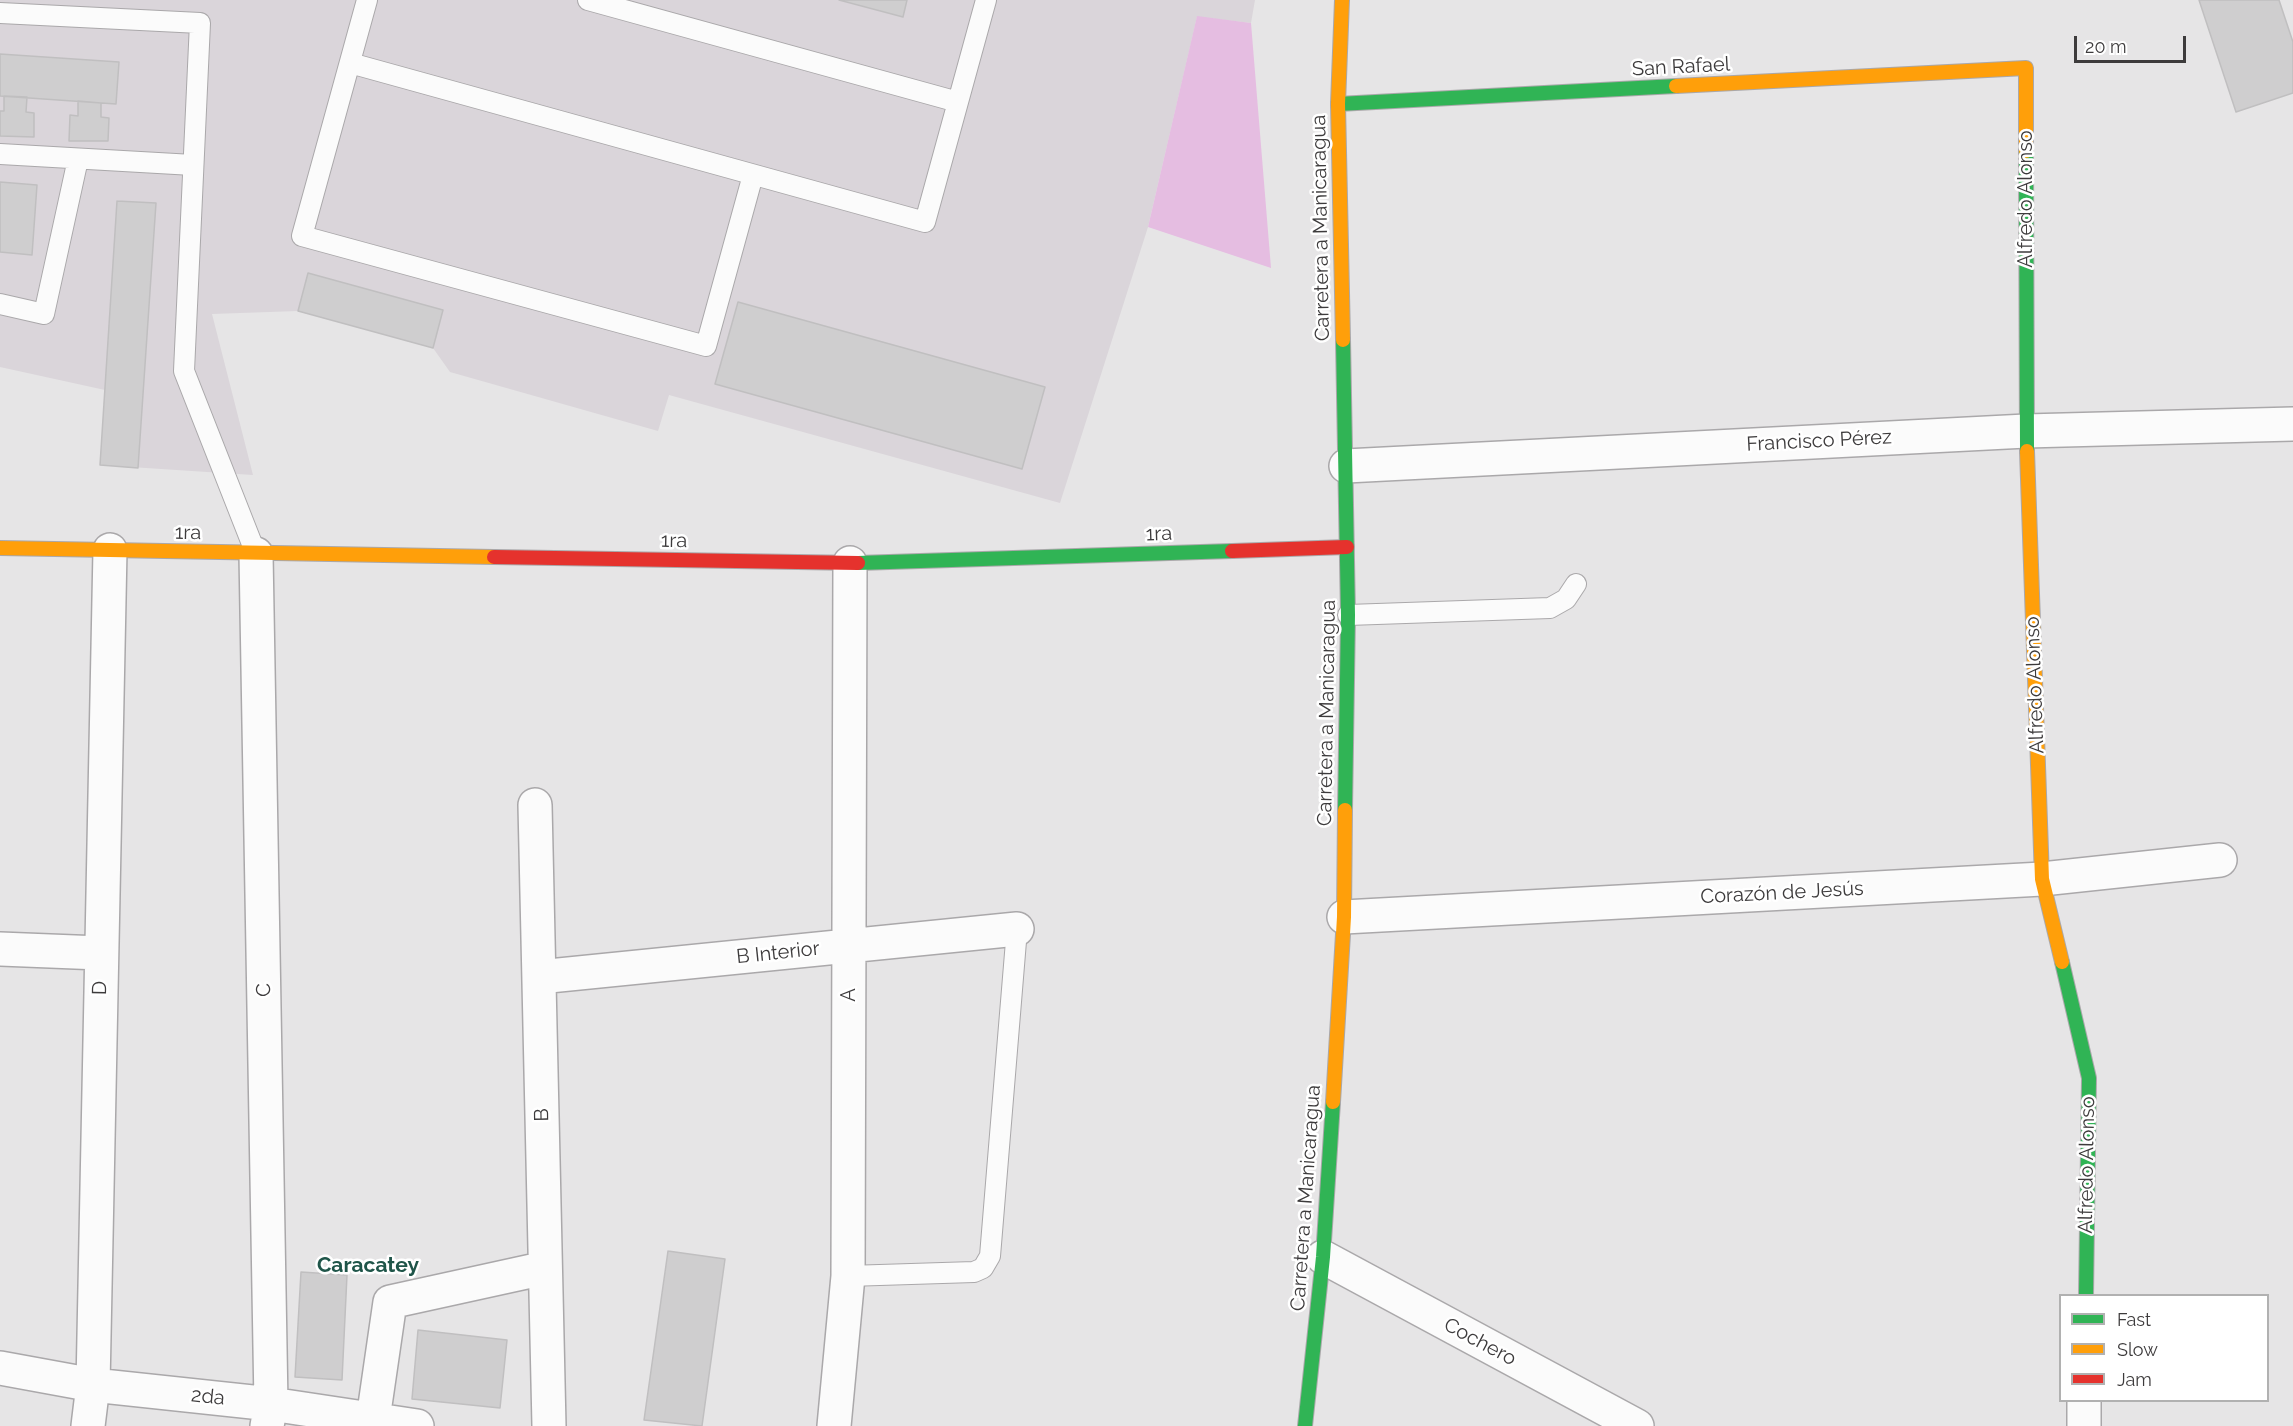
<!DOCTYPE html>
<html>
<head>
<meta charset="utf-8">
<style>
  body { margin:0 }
  #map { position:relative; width:2293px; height:1426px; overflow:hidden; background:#e6e5e6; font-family:Raleway,sans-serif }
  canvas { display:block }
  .legend { position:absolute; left:2059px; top:1294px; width:210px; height:108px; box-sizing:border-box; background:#fff; border:2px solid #b1b1b1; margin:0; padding:8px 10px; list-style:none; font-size:18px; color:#3d3b3c }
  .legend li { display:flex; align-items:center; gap:12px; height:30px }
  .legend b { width:30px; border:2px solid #b1b1b1 }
  .scale { position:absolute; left:2074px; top:36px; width:112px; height:27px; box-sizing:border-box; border:3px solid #3d3b3c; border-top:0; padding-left:8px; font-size:18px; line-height:21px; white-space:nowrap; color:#3d3b3c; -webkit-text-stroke:4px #fff; paint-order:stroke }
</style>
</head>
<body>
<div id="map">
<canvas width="2293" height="1426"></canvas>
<ul class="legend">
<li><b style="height:8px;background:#30b455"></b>Fast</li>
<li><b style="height:8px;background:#ff9f0a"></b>Slow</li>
<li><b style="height:8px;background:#e5322d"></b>Jam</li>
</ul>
<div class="scale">20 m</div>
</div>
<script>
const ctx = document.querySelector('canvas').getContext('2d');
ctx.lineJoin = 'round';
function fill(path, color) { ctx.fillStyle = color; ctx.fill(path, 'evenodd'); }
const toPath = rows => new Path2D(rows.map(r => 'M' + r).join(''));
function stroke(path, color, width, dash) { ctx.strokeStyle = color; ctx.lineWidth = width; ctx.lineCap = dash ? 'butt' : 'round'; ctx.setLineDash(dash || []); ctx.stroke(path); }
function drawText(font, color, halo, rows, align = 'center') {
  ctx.font = font + ' Raleway,sans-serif'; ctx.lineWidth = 5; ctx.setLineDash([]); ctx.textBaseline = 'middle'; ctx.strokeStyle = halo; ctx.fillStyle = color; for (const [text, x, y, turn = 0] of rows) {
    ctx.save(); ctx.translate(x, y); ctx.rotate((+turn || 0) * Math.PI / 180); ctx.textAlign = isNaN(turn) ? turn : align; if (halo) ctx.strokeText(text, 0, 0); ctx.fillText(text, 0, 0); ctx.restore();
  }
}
fill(toPath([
  [0,0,1255,0,1251,23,1197,17,1148,227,1060,503,669,395,658,431,450,372,433,348,298,311,212,314,253,475,100,465,105,390,0,367]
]), '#dad5da');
fill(toPath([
  [1197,16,1251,23,1271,268,1148,227]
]), '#e5bde1');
const building = toPath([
  [839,0,907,0,903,17,839,0],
  [2199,0,2279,0,2293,42,2293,93,2236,112,2199,0],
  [0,54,119,62,116,104,0,96,0,54],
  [4,96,27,97,26,112,34,113,34,137,0,136,0,111,4,111,4,96],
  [78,101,101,103,101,117,109,118,108,141,69,141,70,115,78,116,78,101],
  [0,182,37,185,32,255,0,252,0,182],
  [117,201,156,203,138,468,100,465,117,201],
  [308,273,443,310,433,348,298,311,308,273],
  [738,302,1045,387,1022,469,715,384,738,302],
  [668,1251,725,1259,702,1426,644,1420,668,1251],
  [301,1272,347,1275,342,1380,295,1377,301,1272],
  [418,1330,507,1340,500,1408,412,1399,418,1330]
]);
fill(building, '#cfcecf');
stroke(building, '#c0bfc0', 1.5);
const lane = toPath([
  [367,0,302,236,706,346,753,175],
  [588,0,958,102],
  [0,13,200,23,184,371,256,554],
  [350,63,925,222,986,0],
  [0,154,193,165],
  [0,304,44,314,78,159],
  [1348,615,1550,608,1566,599,1576,584],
  [848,1276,974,1272,983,1268,990,1256,1017,929]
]);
const street = toPath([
  [1346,466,2026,431,2293,424],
  [256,554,271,1404,267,1426],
  [535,805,549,1426],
  [1344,917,2042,879,2220,860],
  [0,949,100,953],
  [539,977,1017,929],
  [1323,1257,1637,1426],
  [0,1368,93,1385,271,1404,417,1426],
  [373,1419,390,1302,545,1268],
  [88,1426,93,1385,110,550],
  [834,1426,848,1276,850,563],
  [2084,1426,2084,1400]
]);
const fast = toPath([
  [1338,104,1676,86],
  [2026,151,2027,451],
  [1343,340,1348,615,1345,810],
  [858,563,1232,551],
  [2062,962,2089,1078,2086,1296],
  [1305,1426,1323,1257,1333,1102]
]);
const slow = toPath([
  [1342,0,1338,104,1343,340],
  [1676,86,2026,68,2026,151],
  [2027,451,2042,879,2062,962],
  [0,548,494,557],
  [1333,1102,1344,917,1345,810]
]);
const jam = toPath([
  [1232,551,1347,547],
  [494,557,858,563]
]);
stroke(lane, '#aaa8aa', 22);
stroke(street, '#aaa8aa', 36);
stroke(fast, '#aaa8aa', 16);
stroke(slow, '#aaa8aa', 16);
stroke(jam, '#aaa8aa', 16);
stroke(lane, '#fbfbfb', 20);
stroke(street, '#fbfbfb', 33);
stroke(fast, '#30b455', 14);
stroke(slow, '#ff9f0a', 14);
stroke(jam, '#e5322d', 14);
drawText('20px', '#3d3b3c', '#fff', [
  ["San Rafael",1681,67,-3],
  ["Alfredo Alonso",2026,199,-90],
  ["Carretera a Manicaragua",1321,228,-91],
  ["Francisco Pérez",1819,441,-3],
  ["1ra",188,533,1],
  ["1ra",1159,534,-2],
  ["1ra",674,541,1],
  ["Alfredo Alonso",2035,685,-92],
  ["Carretera a Manicaragua",1327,713,-89],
  ["Corazón de Jesús",1782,893,-3],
  ["B Interior",778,953,-6],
  ["D",100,988,-89],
  ["C",264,990,-91],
  ["A",849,995,-90],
  ["B",542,1115,-91],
  ["Alfredo Alonso",2087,1165,-89],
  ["Carretera a Manicaragua",1306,1198,-86],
  ["Cochero",1480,1342,28],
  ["2da",208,1397,6]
]);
drawText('bold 21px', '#1f5549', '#fff', [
  ["Caracatey",368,1266]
]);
</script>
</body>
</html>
